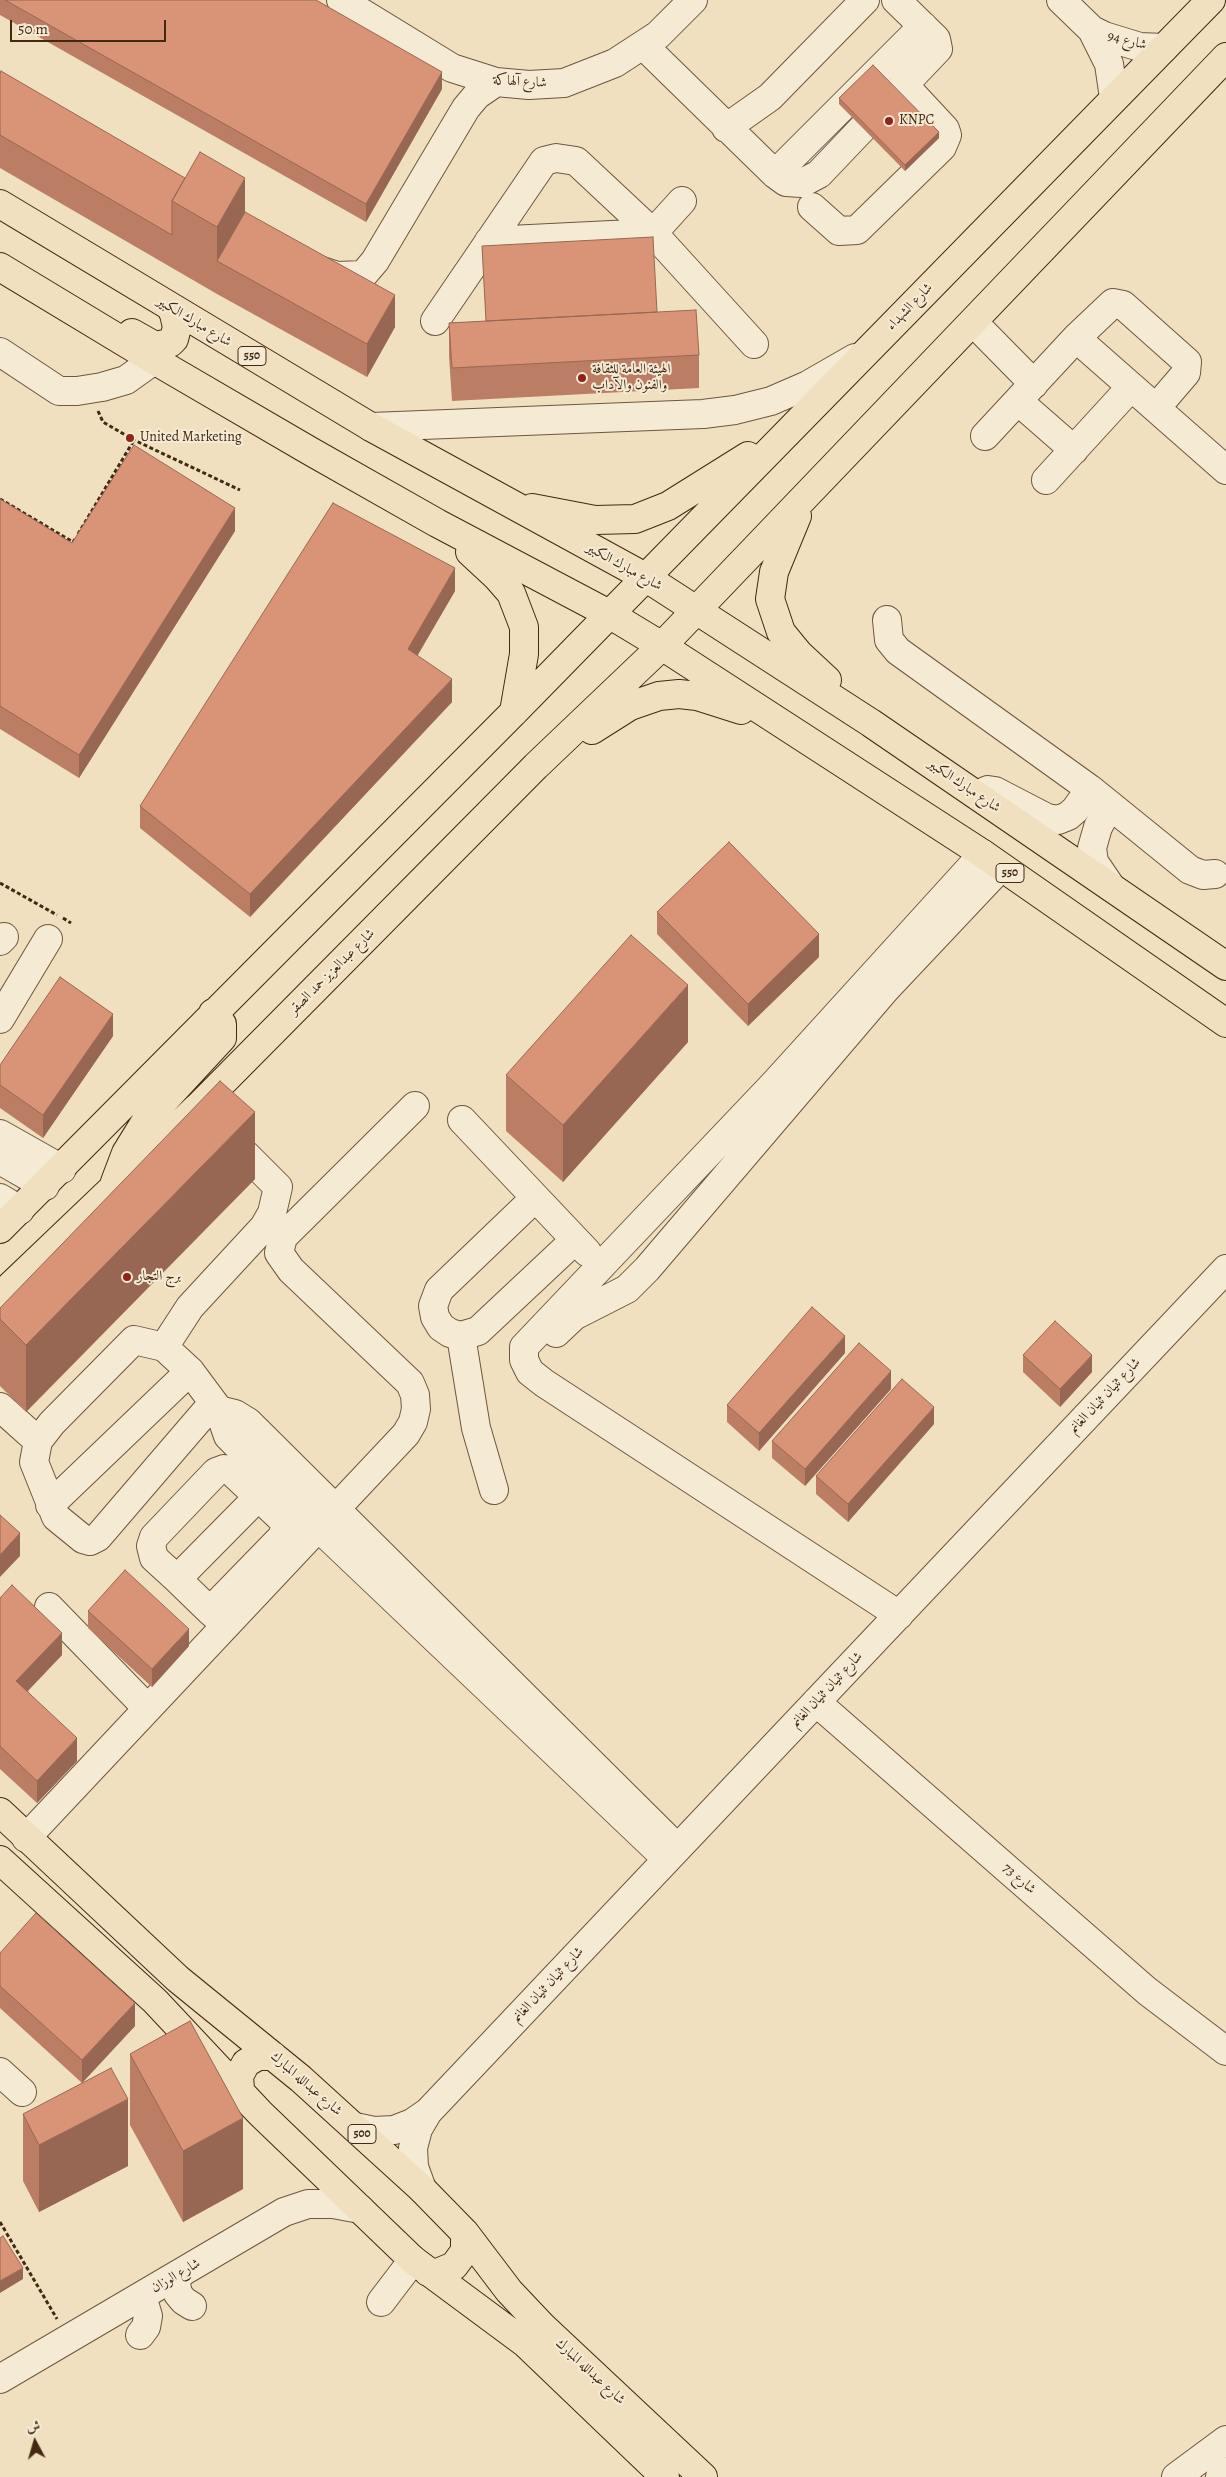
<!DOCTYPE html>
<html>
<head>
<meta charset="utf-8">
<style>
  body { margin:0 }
  #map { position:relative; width:1226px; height:2477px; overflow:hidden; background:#f0e0bf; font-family:Alegreya,Amiri,serif }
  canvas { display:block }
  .north { position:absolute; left:10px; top:2417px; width:50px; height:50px; -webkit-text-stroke:4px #f5ebd5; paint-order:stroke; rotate:354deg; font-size:14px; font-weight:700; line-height:20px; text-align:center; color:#432814 }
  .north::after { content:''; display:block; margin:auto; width:18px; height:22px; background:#432814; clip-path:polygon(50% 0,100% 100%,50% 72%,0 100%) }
  .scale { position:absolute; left:10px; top:20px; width:156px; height:22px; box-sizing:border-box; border:2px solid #432814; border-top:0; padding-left:6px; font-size:15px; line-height:18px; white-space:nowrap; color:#432814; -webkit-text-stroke:4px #f5ebd5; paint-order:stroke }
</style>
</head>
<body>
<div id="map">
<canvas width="1226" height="2477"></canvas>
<div class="north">ش</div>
<div class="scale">50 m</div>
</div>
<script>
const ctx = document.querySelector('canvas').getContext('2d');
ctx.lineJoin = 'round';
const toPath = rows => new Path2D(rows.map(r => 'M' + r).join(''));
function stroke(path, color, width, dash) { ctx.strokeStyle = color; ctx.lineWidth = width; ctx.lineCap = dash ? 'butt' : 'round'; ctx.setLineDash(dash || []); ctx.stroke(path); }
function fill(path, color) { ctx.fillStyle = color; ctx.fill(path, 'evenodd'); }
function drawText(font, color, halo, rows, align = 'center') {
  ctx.font = font + ' Alegreya,Amiri,serif'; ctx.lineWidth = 4; ctx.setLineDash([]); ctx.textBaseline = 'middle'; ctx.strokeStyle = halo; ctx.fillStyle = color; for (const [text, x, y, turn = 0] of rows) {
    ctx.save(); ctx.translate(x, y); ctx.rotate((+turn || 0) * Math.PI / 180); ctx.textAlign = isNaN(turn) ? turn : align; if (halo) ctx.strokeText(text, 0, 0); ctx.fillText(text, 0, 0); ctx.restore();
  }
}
const minor = toPath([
  [341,0,452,68,496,82,529,85,564,83,615,63,658,35,693,0],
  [1061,0,1092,30,1104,36,1140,47,1164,48],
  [1092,30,1109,64,1114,98],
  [644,46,775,174,786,182,802,183,819,174,938,49,936,39,896,0],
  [726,128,770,97,865,0],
  [775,174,923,26],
  [812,207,839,231,857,230,942,147,947,135,945,129,905,86],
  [489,241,653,233,682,201],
  [322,271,337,276,363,275,375,261,466,108,477,95,496,82],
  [435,321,544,161,556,158,576,161,653,233,754,344],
  [973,322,1034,384],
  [1076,338,1226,470],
  [0,352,59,391,77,391,102,387,126,380,154,360],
  [1018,401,1074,450],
  [371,427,703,414,735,410,771,401,808,385,855,358],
  [985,436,1076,338,1113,303,1123,305,1187,362,1186,373,1156,408],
  [1046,480,1131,387],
  [887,620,889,640,898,651,1090,789,1190,870,1203,875,1215,874],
  [977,795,988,790,995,791,1047,818,1058,820,1068,816,1075,810,1090,789],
  [1110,805,1098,827,1092,848,1094,862,1111,887],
  [0,941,4,937],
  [0,1019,48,939],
  [462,1120,587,1252],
  [0,1134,62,1169],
  [0,1160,45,1186],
  [0,1198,20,1210],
  [535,1198,439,1290,433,1306,435,1317,441,1327,450,1333,461,1336,478,1331,575,1240],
  [556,1333,574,1316,627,1289,647,1269,885,990,1001,867],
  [461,1336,476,1428,494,1490],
  [164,1347,190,1307,264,1227,272,1213,278,1187,229,1138],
  [213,1403,98,1537,90,1541,83,1539,56,1517,34,1462,38,1441,52,1423,134,1340,164,1347,190,1371,219,1410],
  [0,1407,38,1441],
  [50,1505,190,1371],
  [177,1579,259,1496],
  [49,1607,147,1708],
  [210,1611,282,1537,285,1529,283,1520,231,1471,224,1469,216,1472,154,1537,151,1546,154,1558,177,1579,210,1611,226,1625],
  [899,1615,544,1383,530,1372,524,1360,524,1347,774,1084,983,854],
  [816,1702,1147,1991,1226,2051],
  [26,1838,406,1434,413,1422,416,1409,415,1395,410,1383,291,1270,279,1253,283,1237,415,1106],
  [667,1859,318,1527,228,1436,219,1410,235,1414,248,1422,677,1848],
  [0,2072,22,2092],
  [355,2127,374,2131,394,2130,412,2123,428,2112,1226,1269],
  [422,2189,414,2167,413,2148,418,2129,428,2112],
  [178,2275,176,2284,178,2294,184,2301,192,2306],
  [137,2299,145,2306,148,2316,146,2327,140,2335],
  [381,2302,413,2260],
  [0,2379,284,2212,308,2204,333,2204,360,2209],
  [1176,2477,1226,2440],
  [1220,2477,1226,2472]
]);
const major = toPath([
  [0,204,371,427,645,577,871,723,1226,966],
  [0,267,154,360,310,451,437,523,609,614,662,646,983,854,1226,1023],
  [132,333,155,346,170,343,174,339,177,327,174,314,171,308],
  [532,508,595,520,635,519,668,506,748,456],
  [797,516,774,572,770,599,781,632,799,654,827,680],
  [470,552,497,577,511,593,524,627,524,654,514,712],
  [592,730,630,706,659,696,679,694,697,696,741,710],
  [115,1182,126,1153,147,1119,222,1038,222,1024,213,1013],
  [0,1229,514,712,1211,0],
  [0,1296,198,1107,536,766,662,646,1226,57],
  [0,1812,178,1979,301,2079,422,2189,465,2233,509,2291,543,2327,703,2477],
  [0,1860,155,2001,260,2113,413,2260,525,2343,665,2477],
  [240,2090,239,2076,246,2063,258,2056,273,2056],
  [428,2272,437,2273,454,2266,465,2251,465,2233]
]);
stroke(minor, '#6e563f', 30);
stroke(major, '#432814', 30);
stroke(toPath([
  [98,411,103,422,134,440,240,490],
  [0,499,73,542,75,539],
  [78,534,134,440],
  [0,883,57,915],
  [63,918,71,923],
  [0,2222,57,2319]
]), '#432814', 3, [4, 2.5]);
stroke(minor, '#f5ebd5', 28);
stroke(major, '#f0e0bf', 28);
fill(toPath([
  [0,0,316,0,442,89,366,222,0,15],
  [0,74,245,212,395,327,367,377,217,294,0,168],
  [839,98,939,138,905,171,839,104],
  [482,246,657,312,699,355,699,388,452,401,449,356,449,323,486,321],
  [0,499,72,543,235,531,79,778,0,729],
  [455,591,417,655,452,702,250,917,140,828,140,806],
  [657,912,819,957,748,1026,657,934],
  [113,1036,43,1138,0,1108,0,1065],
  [688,1042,563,1182,506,1131,506,1075],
  [255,1179,26,1412,0,1386,0,1308],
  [845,1353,759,1451,727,1422,727,1405],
  [1023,1355,1092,1372,1060,1407,1023,1372],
  [891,1389,805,1486,772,1458,772,1441],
  [934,1424,848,1522,816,1494,816,1476],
  [0,1598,62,1655,28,1691,77,1761,37,1803,0,1769],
  [88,1611,189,1646,152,1687,88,1628],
  [0,1953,135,2026,82,2083,0,2008],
  [130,2054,243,2189,183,2222,130,2125],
  [23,2114,128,2166,39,2212,23,2181]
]), '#bb7e65');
fill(toPath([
  [442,72,442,89,366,222,366,204],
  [939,132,939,138,905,171,905,165],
  [245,178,245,245,217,261,217,227],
  [395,295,395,327,367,377,367,344],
  [235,508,235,531,79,778,79,755],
  [455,568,455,591,408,672,408,649],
  [452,679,452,702,250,917,250,894],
  [819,934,819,957,748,1026,748,1004],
  [688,985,688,1042,563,1182,563,1125],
  [113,1014,113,1036,43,1138,43,1115],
  [255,1112,255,1179,26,1412,26,1345],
  [845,1336,845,1353,759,1451,759,1433],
  [1092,1355,1092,1372,1060,1407,1060,1389],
  [891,1371,891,1389,805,1486,805,1469],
  [934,1407,934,1424,848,1522,848,1504],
  [20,1533,20,1556,0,1577,0,1555],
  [189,1629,189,1646,152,1687,152,1669],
  [62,1633,62,1655,16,1703,16,1681],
  [77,1738,77,1761,37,1803,37,1781],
  [135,2003,135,2026,82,2083,82,2060],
  [128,2099,128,2166,39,2212,39,2145],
  [243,2118,243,2189,183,2222,183,2151],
  [23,2268,23,2279,0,2293,0,2281]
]), '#986753');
const building = toPath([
  [5,0,316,0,442,72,366,204,5,0],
  [873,65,939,132,905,165,839,98,873,65],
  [1,71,185,178,172,201,172,235,0,135,0,74,1,71],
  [200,152,245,178,217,227,172,201,200,152],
  [245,212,395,295,367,344,217,261,245,212],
  [653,237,657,312,486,321,482,246,653,237],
  [696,310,699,355,452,368,449,323,696,310],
  [134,445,235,508,79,755,0,706,0,499,72,543,134,445],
  [333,503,455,568,408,649,452,679,250,894,140,806,333,503],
  [729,842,819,934,748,1004,657,912,729,842],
  [631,935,688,985,563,1125,506,1075,631,935],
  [60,977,113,1014,43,1115,0,1085,0,1065,60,977],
  [220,1081,255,1112,26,1345,0,1319,0,1308,220,1081],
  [812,1307,845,1336,759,1433,727,1405,812,1307],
  [1055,1321,1092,1355,1060,1389,1023,1355,1055,1321],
  [859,1343,891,1371,805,1469,772,1441,859,1343],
  [902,1379,934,1407,848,1504,816,1476,902,1379],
  [0,1515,20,1533,0,1555,0,1515],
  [125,1570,189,1629,152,1669,88,1611,125,1570],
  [12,1585,62,1633,16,1681,77,1738,37,1781,0,1746,0,1598,12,1585],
  [36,1913,135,2003,82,2060,0,1986,0,1953,36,1913],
  [190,2021,243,2118,183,2151,130,2054,190,2021],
  [111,2068,128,2099,39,2145,23,2114,111,2068],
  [3,2236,23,2268,0,2281,0,2238,3,2236]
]);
fill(building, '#d99376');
stroke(building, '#986753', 1);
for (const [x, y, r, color] of [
  [889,121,5,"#8f2418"],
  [582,378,5,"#8f2418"],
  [130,438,5,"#8f2418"],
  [127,1277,5,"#8f2418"]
]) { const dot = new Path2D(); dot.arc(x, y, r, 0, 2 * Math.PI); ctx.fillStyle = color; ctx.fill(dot); stroke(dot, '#f5ebd5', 2); }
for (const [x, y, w] of [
  [252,356,28],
  [1010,873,28],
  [362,2134,28]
]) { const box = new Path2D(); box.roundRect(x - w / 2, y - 9.5, w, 19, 4); ctx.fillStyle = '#f5ebd5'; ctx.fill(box); stroke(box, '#432814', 1); }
drawText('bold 12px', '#432814', null, [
  ["550",252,356],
  ["550",1010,873],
  ["500",362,2134]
]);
drawText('14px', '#432814', '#f5ebd5', [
  ["شارع 94",1127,41,14],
  ["شارع آلهاكة",520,82,3],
  ["شارع الشهداء",910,307,-46],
  ["شارع مبارك الكبير",194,322,31],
  ["شارع مبارك الكبير",624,567,29],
  ["شارع مبارك الكبير",964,786,34],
  ["شارع عبدالعزيز حمد الصقر",332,972,-45],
  ["شارع ثنيان ثنيان الغانم",1105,1396,-47],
  ["شارع ثنيان ثنيان الغانم",827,1690,-47],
  ["شارع 73",1019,1879,41],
  ["شارع ثنيان ثنيان الغانم",548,1985,-47],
  ["شارع عبدالله المبارك",306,2084,41],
  ["شارع الوزان",176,2276,-30],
  ["شارع عبدالله المبارك",590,2372,43]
]);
drawText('14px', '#432814', '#f5ebd5', [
  ["KNPC",899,121],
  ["الهيئة العامة للثقافة",592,370],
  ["والفنون والآداب",592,386],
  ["United Marketing",140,438],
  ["برج التجار",137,1277]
], 'left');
</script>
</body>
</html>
